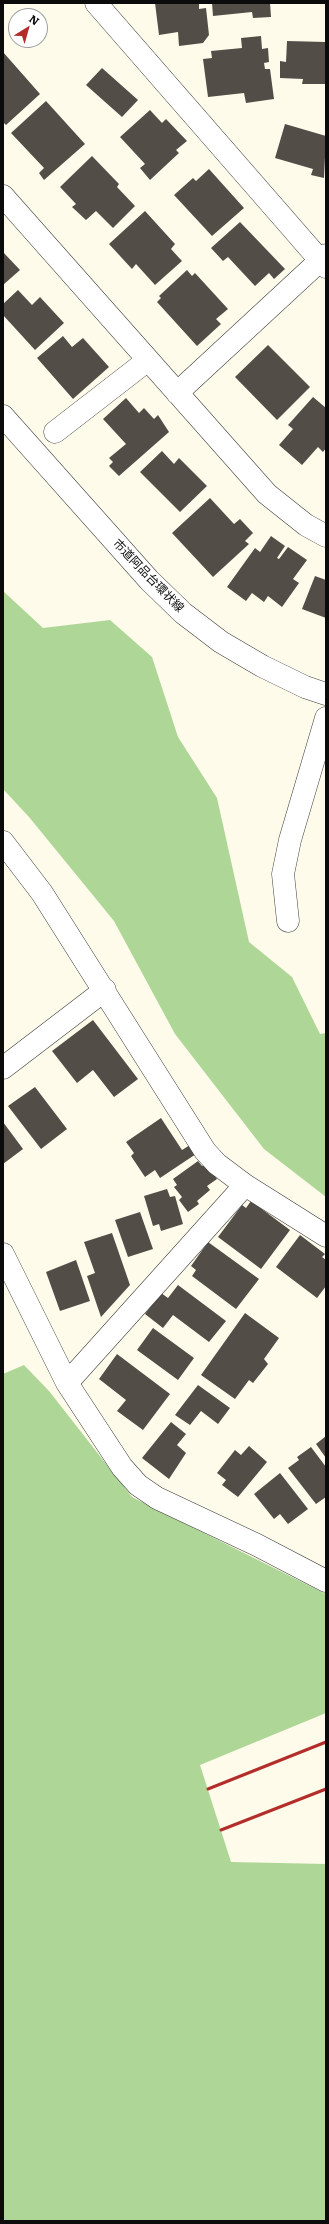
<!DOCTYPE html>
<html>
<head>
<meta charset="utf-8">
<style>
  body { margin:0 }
  #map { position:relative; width:329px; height:2224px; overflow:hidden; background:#fefbea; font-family:Literata,serif }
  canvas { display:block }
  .frame { position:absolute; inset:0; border:4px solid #0b0b0b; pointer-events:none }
  .north { position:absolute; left:8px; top:8px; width:40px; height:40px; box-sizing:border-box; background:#fff; border:1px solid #9d9d9d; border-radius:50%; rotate:37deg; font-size:11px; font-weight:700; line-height:16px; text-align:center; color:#0b0b0b }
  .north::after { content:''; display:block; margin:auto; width:14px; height:18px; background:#b32e2b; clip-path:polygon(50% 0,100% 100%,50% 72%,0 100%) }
</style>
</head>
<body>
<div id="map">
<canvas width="329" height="2224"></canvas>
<div class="frame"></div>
<div class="north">N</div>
</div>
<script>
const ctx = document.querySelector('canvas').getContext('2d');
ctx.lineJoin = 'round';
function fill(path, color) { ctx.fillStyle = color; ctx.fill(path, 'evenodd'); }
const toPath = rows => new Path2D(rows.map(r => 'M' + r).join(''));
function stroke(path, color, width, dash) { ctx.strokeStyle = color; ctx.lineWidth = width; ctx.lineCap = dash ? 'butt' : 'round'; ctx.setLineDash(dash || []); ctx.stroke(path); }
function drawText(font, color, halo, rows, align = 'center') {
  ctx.font = font + ' Literata,"Noto Sans JP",serif'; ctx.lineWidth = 4; ctx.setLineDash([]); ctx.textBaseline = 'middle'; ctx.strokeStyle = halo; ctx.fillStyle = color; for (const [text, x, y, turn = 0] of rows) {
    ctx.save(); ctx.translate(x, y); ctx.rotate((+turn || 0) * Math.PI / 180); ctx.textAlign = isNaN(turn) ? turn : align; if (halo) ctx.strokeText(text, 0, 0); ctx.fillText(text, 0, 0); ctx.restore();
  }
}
fill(toPath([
  [3,591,43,628,110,620,152,657,178,737,217,798,249,942,292,977,320,1034,326,1033,326,1197,264,1149,175,1034,114,921,29,817,3,789],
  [24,1365,49,1391,132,1497,326,1594,326,1713,200,1765,231,1862,326,1864,326,2221,3,2221,3,1374]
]), '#aed696');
fill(toPath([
  [155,3,199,3,199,9,206,8,209,35,203,43,179,46,178,32,159,35],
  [212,3,270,3,271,17,253,18,252,12,213,16],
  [261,36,262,49,268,48,269,62,264,63,265,69,270,69,274,99,246,103,244,93,208,97,203,59,212,58,211,51,242,48,241,38],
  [287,41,326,42,326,84,302,84,303,79,280,78,280,61,286,62],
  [3,52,40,94,6,125,3,122],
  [102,68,138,100,122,117,86,85],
  [46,101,85,144,44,180,39,173,44,168,11,133],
  [150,110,162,123,166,119,187,141,176,150,179,153,150,180,140,168,145,164,120,137],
  [285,124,326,136,324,178,311,175,313,169,275,158],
  [92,156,119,184,117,187,135,206,113,228,96,211,86,220,72,207,76,204,60,187],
  [209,169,244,208,212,236,174,195,193,178,196,181],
  [145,211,175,244,171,249,182,261,155,285,136,264,132,269,109,244],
  [240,222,285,269,274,279,269,273,255,286,228,257,223,261,211,248],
  [3,252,20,270,3,285],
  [187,270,192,276,195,273,228,309,216,319,221,324,197,346,157,302,161,298,159,296],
  [18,290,32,305,40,297,64,323,35,350,3,315,3,304],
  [63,336,72,347,83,338,109,367,73,399,37,358],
  [268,345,310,387,277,420,235,377],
  [313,397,326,408,326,448,323,452,318,447,302,465,279,445,293,429,288,425],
  [126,398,139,413,144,408,154,419,158,415,169,432,119,476,109,466,113,462,109,458,126,444,103,419],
  [162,451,174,464,179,458,207,486,180,512,140,472],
  [210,498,234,524,240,519,253,533,245,541,249,544,213,577,172,533],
  [271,536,285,546,277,558,279,559,288,547,307,560,293,579,299,583,282,607,268,596,264,602,252,593,246,601,227,587,255,548,260,552],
  [315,576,326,580,326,618,302,609],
  [93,1020,138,1079,114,1097,93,1070,77,1083,52,1051],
  [35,1087,67,1129,41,1149,8,1106],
  [161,1118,182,1150,190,1145,196,1154,160,1178,155,1170,145,1177,131,1156,134,1153,126,1142],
  [3,1122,23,1149,3,1164],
  [198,1161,202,1166,206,1164,217,1179,207,1186,210,1190,197,1201,199,1204,188,1212,179,1200,182,1197,174,1187,177,1185,173,1179],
  [167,1189,170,1197,175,1196,183,1224,161,1231,159,1224,153,1226,144,1196],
  [251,1201,290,1230,261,1269,218,1237,242,1205,246,1208],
  [140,1212,153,1249,128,1257,115,1220],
  [112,1233,130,1285,101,1317,87,1276,95,1273,84,1242],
  [300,1235,325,1254,322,1257,326,1260,326,1286,317,1298,276,1267],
  [208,1242,259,1279,236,1309,192,1276,196,1270,191,1266],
  [76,1260,90,1301,60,1311,46,1272],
  [178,1285,226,1321,209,1342,173,1315,163,1328,145,1314,161,1293,168,1298],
  [245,1313,279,1338,264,1359,268,1364,253,1383,249,1380,235,1399,201,1375],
  [153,1328,194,1358,178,1380,137,1350],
  [117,1354,170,1394,143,1430,117,1411,126,1400,99,1379],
  [198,1385,230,1408,218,1424,201,1411,190,1425,175,1415],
  [171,1422,186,1434,177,1445,186,1453,169,1479,142,1458],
  [326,1436,326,1458,316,1444],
  [249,1446,267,1462,238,1497,222,1485,226,1480,217,1473,235,1450,241,1455],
  [311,1447,326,1467,326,1497,316,1504,288,1468,299,1460,297,1457],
  [280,1473,308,1509,288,1524,280,1514,274,1519,254,1494]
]), '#534d48');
const minor = toPath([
  [96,3,326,267],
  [3,196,267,494,306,525,326,536],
  [177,393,326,255],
  [3,416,149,580,183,613,221,642,262,666,305,687,326,694],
  [55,432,148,360],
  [3,842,42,893,205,1151,217,1164,245,1185,326,1236],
  [288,921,283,874,290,840,326,718],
  [3,1068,105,990],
  [3,1254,67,1383,122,1467,138,1485,157,1498,257,1545,326,1581],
  [67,1383,245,1185]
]);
stroke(minor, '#3e3e3e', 23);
stroke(minor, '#fff', 22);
stroke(toPath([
  [208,1789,326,1742],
  [221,1830,326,1789]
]), '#b32e2b', 3);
drawText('12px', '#0b0b0b', '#fff', [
  ["市道阿品台環状線",148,576,46]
]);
</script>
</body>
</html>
